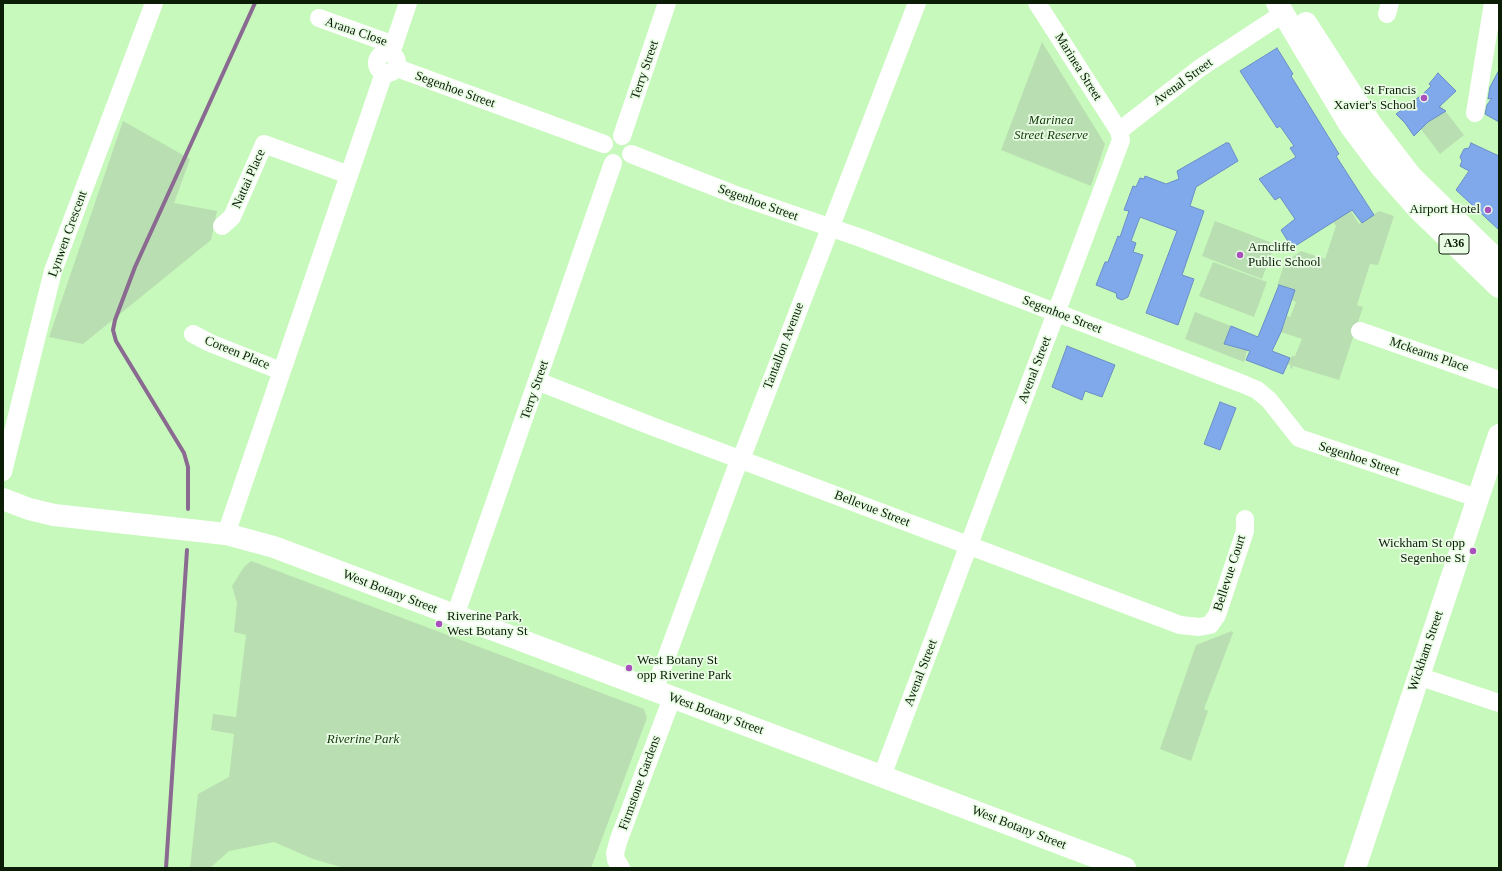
<!DOCTYPE html>
<html>
<head>
<meta charset="utf-8">
<style>
  body { margin:0 }
  #map { position:relative; width:1502px; height:871px; overflow:hidden; background:#c8f9bc; font-family:Georgia,serif }
  canvas { display:block }
  .frame { position:absolute; inset:0; border:4px solid #0b1d07; pointer-events:none }
</style>
</head>
<body>
<div id="map">
<canvas width="1502" height="871"></canvas>
<div class="frame"></div>
</div>
<script>
const ctx = document.querySelector('canvas').getContext('2d');
ctx.lineJoin = 'round';
function fill(path, color) { ctx.fillStyle = color; ctx.fill(path, 'evenodd'); }
const toPath = rows => new Path2D(rows.map(r => 'M' + r).join(''));
function stroke(path, color, width, dash) { ctx.strokeStyle = color; ctx.lineWidth = width; ctx.lineCap = dash ? 'butt' : 'round'; ctx.setLineDash(dash || []); ctx.stroke(path); }
function drawText(font, color, halo, rows, align = 'center') {
  ctx.font = font + ' Georgia,serif'; ctx.lineWidth = 3.5; ctx.setLineDash([]); ctx.textBaseline = 'middle'; ctx.strokeStyle = halo; ctx.fillStyle = color; for (const [text, x, y, turn = 0] of rows) {
    ctx.save(); ctx.translate(x, y); ctx.rotate((+turn || 0) * Math.PI / 180); ctx.textAlign = isNaN(turn) ? turn : align; if (halo) ctx.strokeText(text, 0, 0); ctx.fillText(text, 0, 0); ctx.restore();
  }
}
fill(toPath([
  [1042,42,1105,144,1091,186,1001,150],
  [1428,89,1464,135,1440,154,1404,107],
  [123,121,190,159,174,203,217,211,211,240,83,344,49,337],
  [1324,208,1351,211,1359,224,1379,211,1394,216,1378,265,1370,264,1357,305,1363,307,1339,380,1293,366,1292,369,1290,368,1291,365,1287,364,1292,356,1295,356,1302,339,1281,332,1287,317,1272,312,1290,317,1296,302,1292,300,1295,290,1279,285,1277,286,1285,262,1291,261,1290,259,1301,251,1325,259,1336,226],
  [1215,221,1275,244,1262,279,1202,256],
  [1213,262,1267,282,1254,317,1199,296],
  [1195,312,1231,326,1224,345,1242,349,1248,333,1252,334,1244,362,1185,339],
  [251,561,644,709,647,718,591,868,344,868,313,859,274,842,229,851,210,868,190,868,198,794,229,777,234,734,211,730,213,714,236,717,246,635,234,632,237,603,232,586,244,567],
  [1232,631,1233,633,1204,709,1208,711,1191,761,1160,749,1196,645]
]), '#b9deb1');
stroke(toPath([
  [188,509,188,467,184,453,116,341,113,330,115,320,135,267,255,3],
  [166,868,187,550]
]), '#8a6a91', 4);
const building = toPath([
  [1277,48,1293,74,1291,76,1339,154,1336,156,1374,215,1362,223,1352,210,1292,248,1281,230,1295,219,1280,197,1275,200,1259,179,1296,157,1290,148,1294,146,1280,126,1277,128,1240,71,1277,48],
  [1499,70,1499,122,1485,114,1487,105,1492,98,1488,99,1490,87,1499,70],
  [1438,73,1456,91,1439,107,1446,111,1428,122,1414,136,1405,123,1396,114,1422,95,1431,86,1429,84,1438,73],
  [1226,143,1229,143,1238,161,1196,187,1190,206,1204,211,1182,275,1194,279,1178,325,1146,313,1177,231,1140,217,1131,241,1136,243,1133,252,1143,255,1128,297,1122,300,1117,298,1116,293,1096,285,1105,262,1108,262,1118,236,1120,237,1129,211,1124,210,1133,186,1136,187,1140,178,1144,179,1145,176,1166,184,1179,179,1177,171,1226,143],
  [1471,143,1499,156,1499,230,1456,190,1469,171,1460,166,1462,161,1460,157,1464,149,1469,148,1471,143],
  [1279,285,1295,290,1281,332,1272,351,1290,358,1283,374,1246,360,1250,351,1224,344,1231,326,1258,337,1279,285],
  [1067,346,1115,365,1102,397,1085,391,1082,400,1052,387,1067,346],
  [1220,402,1236,408,1220,450,1204,444,1220,402]
]);
fill(building, '#80a9ec');
stroke(building, '#6a8dc6', 1);
stroke(toPath([
  [1387,14,1390,3],
  [319,18,394,45],
  '377 63a10 10 0 1 1 20 0a10 10 0 1 1-20 0Z',
  [391,53,408,3],
  [397,68,604,144],
  [1475,113,1493,3],
  [1119,131,1200,68,1284,13],
  [622,136,667,3],
  [631,154,733,194,861,238,1243,384,1257,390,1269,400,1299,438,1477,498],
  [222,226,232,217,264,144,349,175],
  [1360,331,1499,380],
  [193,334,210,343,281,371],
  [537,381,654,427,1180,625,1199,627,1210,625,1217,615,1245,531,1245,519],
  [3,472,53,271,154,3],
  [226,534,384,73],
  [455,616,613,163],
  [1418,676,1499,703],
  [654,691,735,471,745,449,917,3],
  [882,776,1121,140,1119,131,1037,3],
  [621,868,616,860,615,853,619,839,672,698]
]), '#fff', 18);
stroke(toPath([
  [3,499,29,509,54,515,226,534,274,547,1125,868],
  [1355,868,1499,435]
]), '#fff', 22);
stroke(toPath([
  [1277,3,1351,127,1381,167,1418,209,1499,287],
  [1306,23,1371,124,1411,176,1499,262]
]), '#fff', 22);
for (const [x, y, r, color] of [
  [1424,98,4,"#a950bd"],
  [1488,210,4,"#a950bd"],
  [1240,255,4,"#a950bd"],
  [1473,551,4,"#a950bd"],
  [439,624,4,"#a950bd"],
  [629,668,4,"#a950bd"]
]) { const dot = new Path2D(); dot.arc(x, y, r, 0, 2 * Math.PI); ctx.fillStyle = color; ctx.fill(dot); stroke(dot, '#e9fde5', 1.5); }
for (const [x, y, w] of [
  [1454,244,30]
]) { const box = new Path2D(); box.roundRect(x - w / 2, y - 10, w, 20, 3); ctx.fillStyle = '#e9fde5'; ctx.fill(box); stroke(box, '#0b1d07', 1); }
drawText('bold 12px', '#0b1d07', null, [
  ["A36",1454,244]
]);
drawText('13px', '#0b1d07', '#e9fde5', [
  ["Arana Close",356,32,19],
  ["Marinea Street",1078,67,58],
  ["Terry Street",645,70,-71],
  ["Avenal Street",1183,82,-36],
  ["Segenhoe Street",455,90,20],
  ["Nattai Place",249,179,-66],
  ["Segenhoe Street",758,203,20],
  ["Lynwen Crescent",68,234,-70],
  ["Segenhoe Street",1062,315,21],
  ["Tantallon Avenue",784,346,-69],
  ["Coreen Place",237,353,22],
  ["Mckearns Place",1429,355,19],
  ["Avenal Street",1035,370,-69],
  ["Terry Street",535,390,-71],
  ["Segenhoe Street",1359,459,18],
  ["Bellevue Street",872,509,21],
  ["Bellevue Court",1230,573,-72],
  ["West Botany Street",390,592,21],
  ["Wickham Street",1426,651,-71],
  ["Avenal Street",921,673,-69],
  ["West Botany Street",716,714,20],
  ["Firmstone Gardens",640,783,-70],
  ["West Botany Street",1019,828,21]
]);
drawText('13px', '#0b1d07', '#e9fde5', [
  ["St Francis",1416,91],
  ["Xavier's School",1416,106],
  ["Airport Hotel",1480,210],
  ["Arncliffe",1248,248,"left"],
  ["Public School",1248,263,"left"],
  ["Wickham St opp",1465,544],
  ["Segenhoe St",1465,559],
  ["Riverine Park,",447,617,"left"],
  ["West Botany St",447,632,"left"],
  ["West Botany St",637,661,"left"],
  ["opp Riverine Park",637,676,"left"]
], 'right');
drawText('italic 13px', '#13380a', '#e9fde5', [
  ["Marinea",1051,121],
  ["Street Reserve",1051,136],
  ["Riverine Park",363,740]
]);
</script>
</body>
</html>
